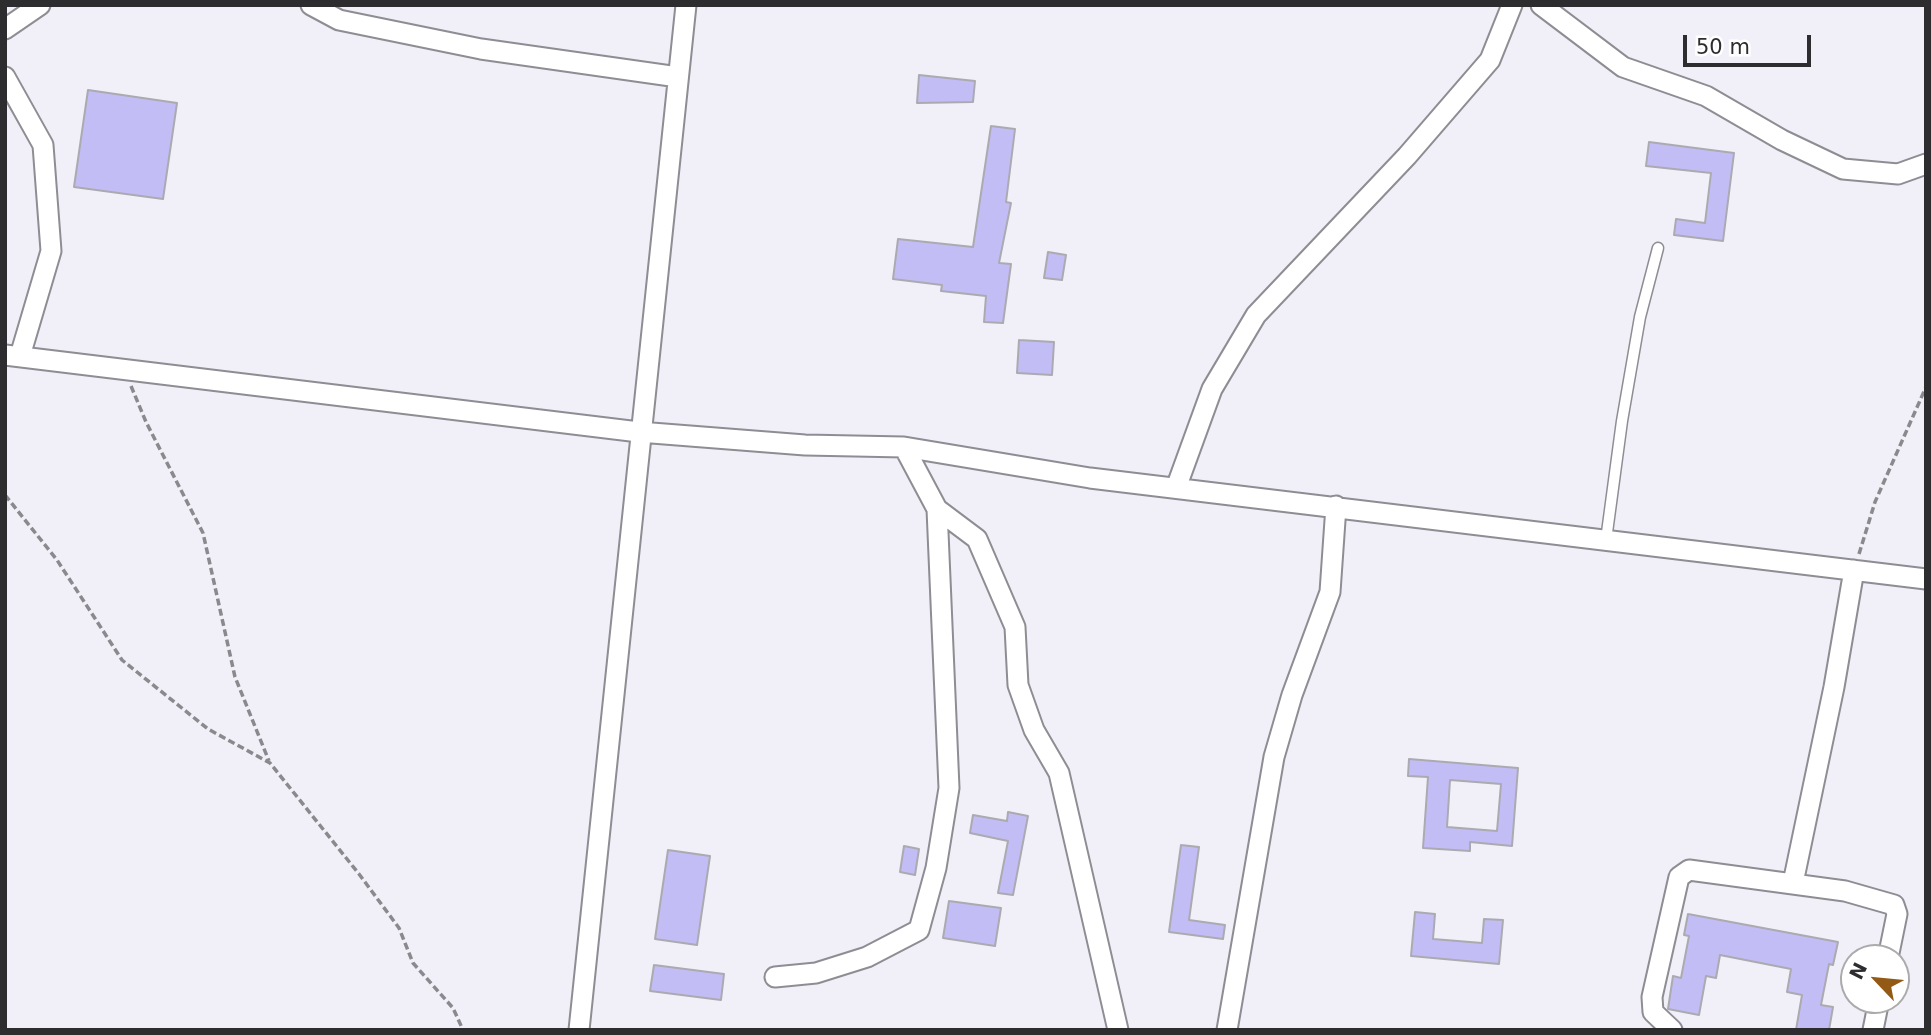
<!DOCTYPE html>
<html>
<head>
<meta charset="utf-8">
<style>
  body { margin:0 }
  #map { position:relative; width:1931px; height:1035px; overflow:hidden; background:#f1f0f8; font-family:"DejaVu Sans",sans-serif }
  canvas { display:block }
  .frame { position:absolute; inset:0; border:7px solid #2d2d2f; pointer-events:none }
  .north { position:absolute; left:1840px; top:944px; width:70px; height:70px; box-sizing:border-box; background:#fff; border:2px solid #ababac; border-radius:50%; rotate:296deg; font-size:19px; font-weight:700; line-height:28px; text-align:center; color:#2d2d2f }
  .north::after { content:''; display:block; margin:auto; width:24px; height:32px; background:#925a14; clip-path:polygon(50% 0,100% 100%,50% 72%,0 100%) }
  .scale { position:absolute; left:1683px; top:35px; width:128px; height:32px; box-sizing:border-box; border:4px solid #2d2d2f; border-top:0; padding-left:9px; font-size:21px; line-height:24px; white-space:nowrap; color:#2d2d2f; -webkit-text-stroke:5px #fff; paint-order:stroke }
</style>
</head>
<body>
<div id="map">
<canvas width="1931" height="1035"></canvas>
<div class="frame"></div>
<div class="north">N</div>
<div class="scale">50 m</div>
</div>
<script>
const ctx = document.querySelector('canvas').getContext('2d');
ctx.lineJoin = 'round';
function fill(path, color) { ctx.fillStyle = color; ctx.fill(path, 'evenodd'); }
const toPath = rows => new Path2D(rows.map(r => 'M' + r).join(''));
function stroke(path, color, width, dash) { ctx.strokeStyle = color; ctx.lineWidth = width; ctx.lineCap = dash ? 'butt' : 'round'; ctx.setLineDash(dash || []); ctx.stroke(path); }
const building = toPath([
  [919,75,975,81,973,102,917,103,919,75],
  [88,90,177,103,163,199,74,187,88,90],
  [991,126,1015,129,1006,202,1011,203,999,263,1011,264,1003,323,984,322,986,296,941,291,942,285,893,279,898,239,973,247,991,126],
  [1649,142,1734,153,1723,241,1674,235,1676,219,1705,223,1711,173,1646,166,1649,142],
  [1048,252,1066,255,1062,280,1044,278,1048,252],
  [1019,340,1054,342,1052,375,1017,373,1019,340],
  [1409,759,1518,768,1512,846,1470,842,1470,851,1423,848,1428,777,1408,776,1409,759],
  [1450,780,1501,784,1497,831,1447,827,1450,780],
  [1008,812,1028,816,1013,895,998,893,1008,841,970,833,973,815,1007,821,1008,812],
  [1181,845,1199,847,1189,920,1225,925,1223,939,1169,932,1181,845],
  [904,846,919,849,915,875,900,872,904,846],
  [668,850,710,856,697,945,655,939,668,850],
  [949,901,1001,908,995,946,943,938,949,901],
  [1415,912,1435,914,1433,939,1482,943,1484,919,1503,920,1499,964,1411,956,1415,912],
  [1688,914,1838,942,1833,965,1829,964,1821,1005,1833,1007,1829,1030,1796,1030,1802,995,1787,992,1791,969,1720,955,1716,978,1706,976,1699,1015,1668,1009,1673,976,1681,978,1689,936,1684,935,1688,914],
  [654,965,724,974,721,1000,650,991,654,965]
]);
fill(building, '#c3bdf6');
stroke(building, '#aaaab0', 2);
const service = toPath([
  [1606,540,1622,421,1640,317,1658,248]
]);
const minor = toPath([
  [311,5,339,20,481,49,678,77],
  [1541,5,1623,67,1706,96,1782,140,1843,169,1898,174,1926,164],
  [5,29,40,5],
  [5,77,43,145,51,251,20,356],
  [5,355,639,432,805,445,904,447,1090,478,1926,579],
  [904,447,937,509,977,539,1015,627,1018,685,1034,730,1059,773,1118,1030],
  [1176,488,1212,389,1256,315,1407,156,1490,60,1512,5],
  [1793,883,1834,687,1854,570],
  [775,977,816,973,867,957,919,930,936,868,949,788,937,509],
  [579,1030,686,5],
  [1227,1030,1274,757,1292,695,1330,592,1336,506],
  [1672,1030,1653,1012,1652,997,1679,877,1689,870,1845,891,1894,905,1897,914,1888,958],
  [1873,1030,1879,1000]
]);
stroke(service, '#8d8d93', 13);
stroke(minor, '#8d8d93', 23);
stroke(toPath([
  [131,386,146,422,203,533,235,677,269,761],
  [5,495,57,560,122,660,208,729,270,763,359,874,399,928,413,963,453,1008,463,1030],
  [1859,554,1875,502,1926,387]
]), '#8a898e', 3.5, [7, 3.5]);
stroke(service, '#fff', 10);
stroke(minor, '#fff', 19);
</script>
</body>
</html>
